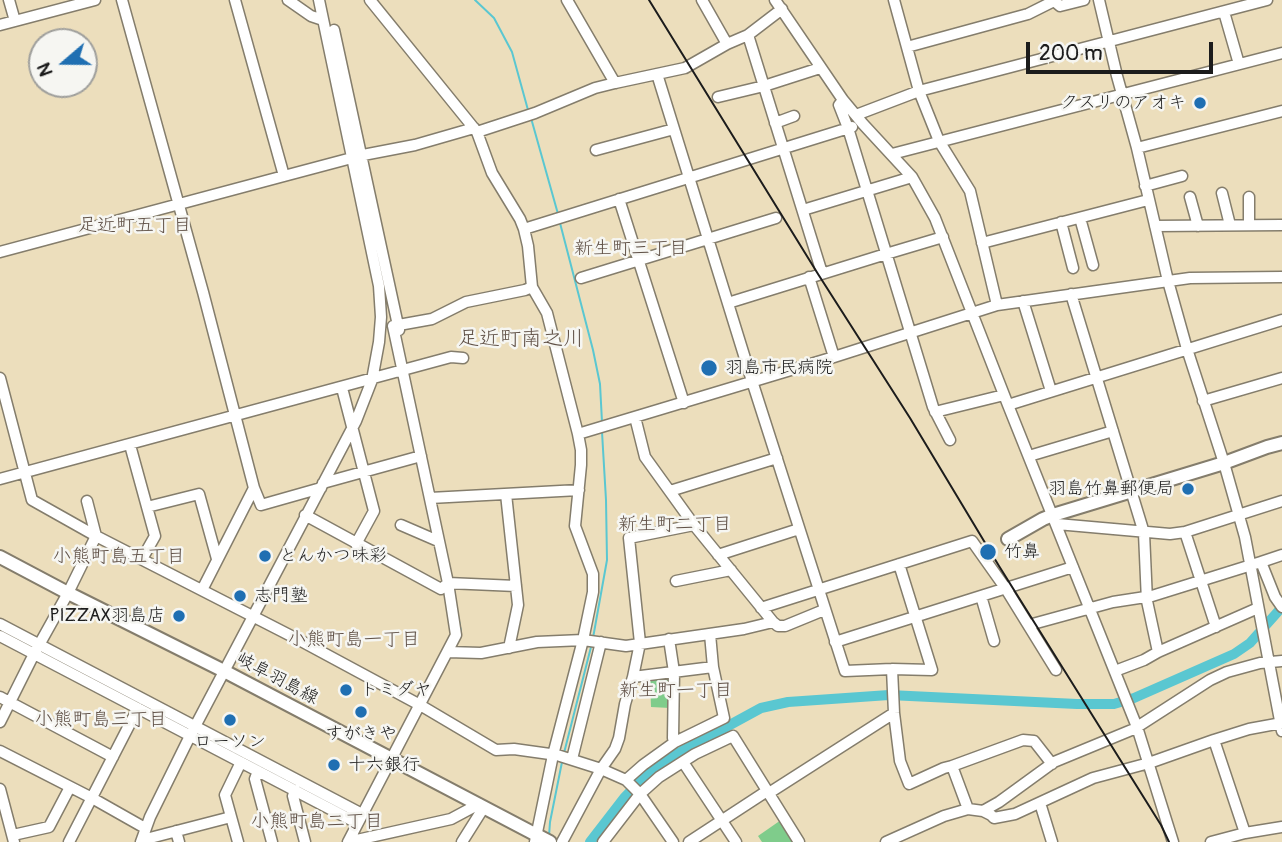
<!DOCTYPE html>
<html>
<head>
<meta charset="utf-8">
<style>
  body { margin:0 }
  #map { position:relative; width:1282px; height:842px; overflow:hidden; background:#ecdebc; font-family:Pangolin,sans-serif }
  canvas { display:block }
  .north { position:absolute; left:28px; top:28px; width:70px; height:70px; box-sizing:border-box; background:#f6f6f2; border:2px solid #9f9f9c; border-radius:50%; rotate:250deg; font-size:19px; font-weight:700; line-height:28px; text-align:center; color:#1c1c1c }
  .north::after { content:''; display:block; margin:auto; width:24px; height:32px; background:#1f6fb2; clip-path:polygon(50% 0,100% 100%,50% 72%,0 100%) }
  .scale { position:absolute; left:1026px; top:42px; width:187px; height:32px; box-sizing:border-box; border:4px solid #1c1c1c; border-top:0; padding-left:9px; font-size:21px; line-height:24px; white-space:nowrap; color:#1c1c1c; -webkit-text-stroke:5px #f6f6f2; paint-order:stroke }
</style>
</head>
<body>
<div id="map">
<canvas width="1282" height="842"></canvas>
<div class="north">N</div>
<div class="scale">200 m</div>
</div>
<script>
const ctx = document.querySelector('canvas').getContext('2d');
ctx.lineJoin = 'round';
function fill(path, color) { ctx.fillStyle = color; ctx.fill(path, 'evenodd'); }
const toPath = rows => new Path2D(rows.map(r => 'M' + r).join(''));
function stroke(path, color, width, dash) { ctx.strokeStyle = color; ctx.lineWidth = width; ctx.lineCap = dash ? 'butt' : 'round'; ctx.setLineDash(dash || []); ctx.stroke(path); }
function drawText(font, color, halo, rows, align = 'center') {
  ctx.font = font + ' Pangolin,"Klee One",sans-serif'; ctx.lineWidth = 5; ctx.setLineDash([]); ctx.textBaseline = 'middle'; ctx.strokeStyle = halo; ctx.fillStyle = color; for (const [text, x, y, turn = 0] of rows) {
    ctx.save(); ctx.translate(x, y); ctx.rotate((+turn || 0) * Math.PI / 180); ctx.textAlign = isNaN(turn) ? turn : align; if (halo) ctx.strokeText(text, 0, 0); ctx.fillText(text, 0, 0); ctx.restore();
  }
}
fill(toPath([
  [669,677,670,708,651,707,650,679],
  [781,820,795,842,762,842,758,836]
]), '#7fcc8b');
stroke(toPath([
  [475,0,494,18,512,52,528,110],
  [531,118,558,214],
  [560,223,593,350,600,384,602,422],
  [458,616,461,632,460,637],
  [0,630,34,648],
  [593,638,607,560,606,500,602,432],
  [39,650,189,729],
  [197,733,254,763],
  [564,753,591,647],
  [549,836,550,822,562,762]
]), '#5ac7d1', 2);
stroke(toPath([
  [590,842,624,798,649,772,682,751,761,708,788,702,889,695,1077,704,1114,704,1134,698,1234,654,1250,643,1282,607]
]), '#5ac7d1', 10);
const minor = toPath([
  [9,0,15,21],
  [122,0,203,292,254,488,261,505,321,488],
  [235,0,284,176],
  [288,0,311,16,323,20],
  [370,0,477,132,492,173,520,219,524,229,528,246,532,287,547,313,578,434,581,450,581,465,575,526,593,574,593,592,583,640,553,755,535,842],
  [567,0,615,83],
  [702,0,727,44],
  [775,0,843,100,863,124,912,177,935,218,1008,405,1137,727,1173,842],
  [894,0,919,91,939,141,970,191,997,305],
  [1099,0,1117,76,1137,148,1168,281,1187,349,1224,463,1245,537,1282,731],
  [1224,12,1239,64],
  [0,25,95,0],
  [334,30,399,330],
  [748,35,822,273],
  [907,47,1028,14,1054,1,1060,6,1084,0],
  [657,74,752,381,845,671,892,669,932,670,899,564],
  [718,97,764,86,820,68],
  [843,100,839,105,848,128,933,407,950,440],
  [856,115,919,91,1267,0],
  [775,123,794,116],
  [477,132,535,113,595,88,615,83,685,68,727,44,748,35,782,9],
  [1137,148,1282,111],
  [596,150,674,129],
  [892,154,1282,53],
  [1145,186,1182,176],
  [1222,193,1230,225],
  [1190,197,1198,226],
  [1249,197,1249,225],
  [619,199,684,403],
  [803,210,912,177],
  [1080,218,1093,265],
  [1061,222,1073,268],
  [1155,226,1282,225],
  [524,229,852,127],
  [982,243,1148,200],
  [0,252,284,176,363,155,415,145,474,128],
  [809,277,834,357],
  [581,278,776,218],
  [1071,294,1144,533,1147,601,1158,652],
  [1023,301,1051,391],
  [728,303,886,254,943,237],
  [0,378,32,500,96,536,303,642,420,705,496,750,514,749,557,755,601,769,626,780,640,794,673,842],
  [342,388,374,511,356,544],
  [1203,401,1282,378],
  [1008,405,1282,320],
  [935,412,1004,395],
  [578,434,834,357,997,305,1190,278,1282,277],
  [130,445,155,536,142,559],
  [1029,456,1113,431],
  [0,479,451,357,463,358],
  [323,483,421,456],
  [670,491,777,458],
  [506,494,518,605,509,648],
  [430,498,579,490],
  [147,507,199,494,217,559],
  [305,515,441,589,448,583,516,586],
  [1057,524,1170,534,1185,532,1282,501],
  [401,525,438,541],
  [1185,532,1216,627],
  [718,555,799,529],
  [1261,562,1282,555],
  [676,581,731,570],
  [202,590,254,488],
  [981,596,994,641],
  [761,608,972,541,1006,589,1056,670],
  [773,622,778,626,785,626,824,610],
  [0,624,362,814],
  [1029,625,1113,602,1152,596,1261,562,1275,597,1282,607],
  [0,636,357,823],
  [669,639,674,672,673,738,675,742],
  [835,642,1073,567],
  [448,652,481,653,537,642,583,640,626,646,744,629,773,622,694,525,645,457,635,417],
  [892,669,894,713,900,761,909,784,944,768,952,766,968,809],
  [1115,671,1144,660,1158,652,1258,608],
  [633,677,640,643,629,538,694,525],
  [0,697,113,757],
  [0,722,34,654,68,593,96,536,87,501],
  [1214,740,1245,833],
  [0,751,92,798,145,828],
  [572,759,601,642],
  [683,762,736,842],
  [952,766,1023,740,1034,741,1052,764],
  [258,771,255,779,272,842],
  [626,780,643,765,675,742,724,718,713,667,710,634],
  [0,789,14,842],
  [295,790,293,796,305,842],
  [769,793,894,713],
  [1040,803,1052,842],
  [983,811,999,802,1054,762,1134,729,1210,680,1227,672,1260,663,1282,661],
  [176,831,179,842],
  [13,835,49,827,70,787],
  [142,840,231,817],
  [69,842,138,708],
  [141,842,150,817,190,736,356,421,372,380,379,342,381,317,379,286,319,0],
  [238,842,225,795,241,762],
  [348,842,456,635,448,583,393,326,432,319,466,302,525,290,532,287],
  [348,842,451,819,479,804],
  [462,842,484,807],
  [562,842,601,769,615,749,619,738,625,704,633,677,713,667],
  [603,842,640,794,659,777,695,754,733,736,799,842],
  [689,842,767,791],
  [886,842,944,816,968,809,983,811,991,815,994,818,1015,814,1093,778,1149,763,1214,740,1249,729,1282,723],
  [1211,842,1245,833,1282,827]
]);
const major = toPath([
  [1008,539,1043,519,1053,515,1224,463,1267,447,1282,443],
  [0,557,68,593,224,671,550,842]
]);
stroke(minor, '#847d6c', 13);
stroke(major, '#847d6c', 16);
stroke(minor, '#fff', 10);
stroke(major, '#fff', 12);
stroke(toPath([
  [649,0,818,274,910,418,999,566,1161,825,1169,842]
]), '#1c1c1c', 2);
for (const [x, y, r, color] of [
  [1200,103,7,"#1f6fb2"],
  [709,368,9,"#1f6fb2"],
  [1188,489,7,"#1f6fb2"],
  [988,552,9,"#1f6fb2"],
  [265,556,7,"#1f6fb2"],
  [240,596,7,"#1f6fb2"],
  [179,616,7,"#1f6fb2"],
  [346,690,7,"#1f6fb2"],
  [361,712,7,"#1f6fb2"],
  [230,720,7,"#1f6fb2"],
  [334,765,7,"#1f6fb2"]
]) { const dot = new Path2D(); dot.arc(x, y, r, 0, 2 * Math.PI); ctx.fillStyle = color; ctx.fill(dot); stroke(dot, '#f6f6f2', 2.5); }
drawText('18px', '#1c1c1c', '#f6f6f2', [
  ["クスリのアオキ",1186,103,"right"],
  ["羽島市民病院",725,368],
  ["羽島竹鼻郵便局",1174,489,"right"],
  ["竹鼻",1004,552],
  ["とんかつ味彩",279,556],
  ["志門塾",254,596],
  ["PIZZAX羽島店",165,616,"right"],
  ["トミダヤ",360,690],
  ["すがきや",361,734,"center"],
  ["ローソン",230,742,"center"],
  ["十六銀行",348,765]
], 'left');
drawText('18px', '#1c1c1c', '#f6f6f2', [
  ["岐阜羽島線",277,679,28]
]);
drawText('19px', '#615248', '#f6f6f2', [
  ["足近町五丁目",135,226],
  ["新生町三丁目",631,249],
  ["新生町二丁目",675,525],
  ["小熊町島五丁目",119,557],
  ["小熊町島一丁目",354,640],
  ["新生町一丁目",676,691],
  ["小熊町島三丁目",101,720],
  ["小熊町島二丁目",317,822]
]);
drawText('21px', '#615248', '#f6f6f2', [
  ["足近町南之川",521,340]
]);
</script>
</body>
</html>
